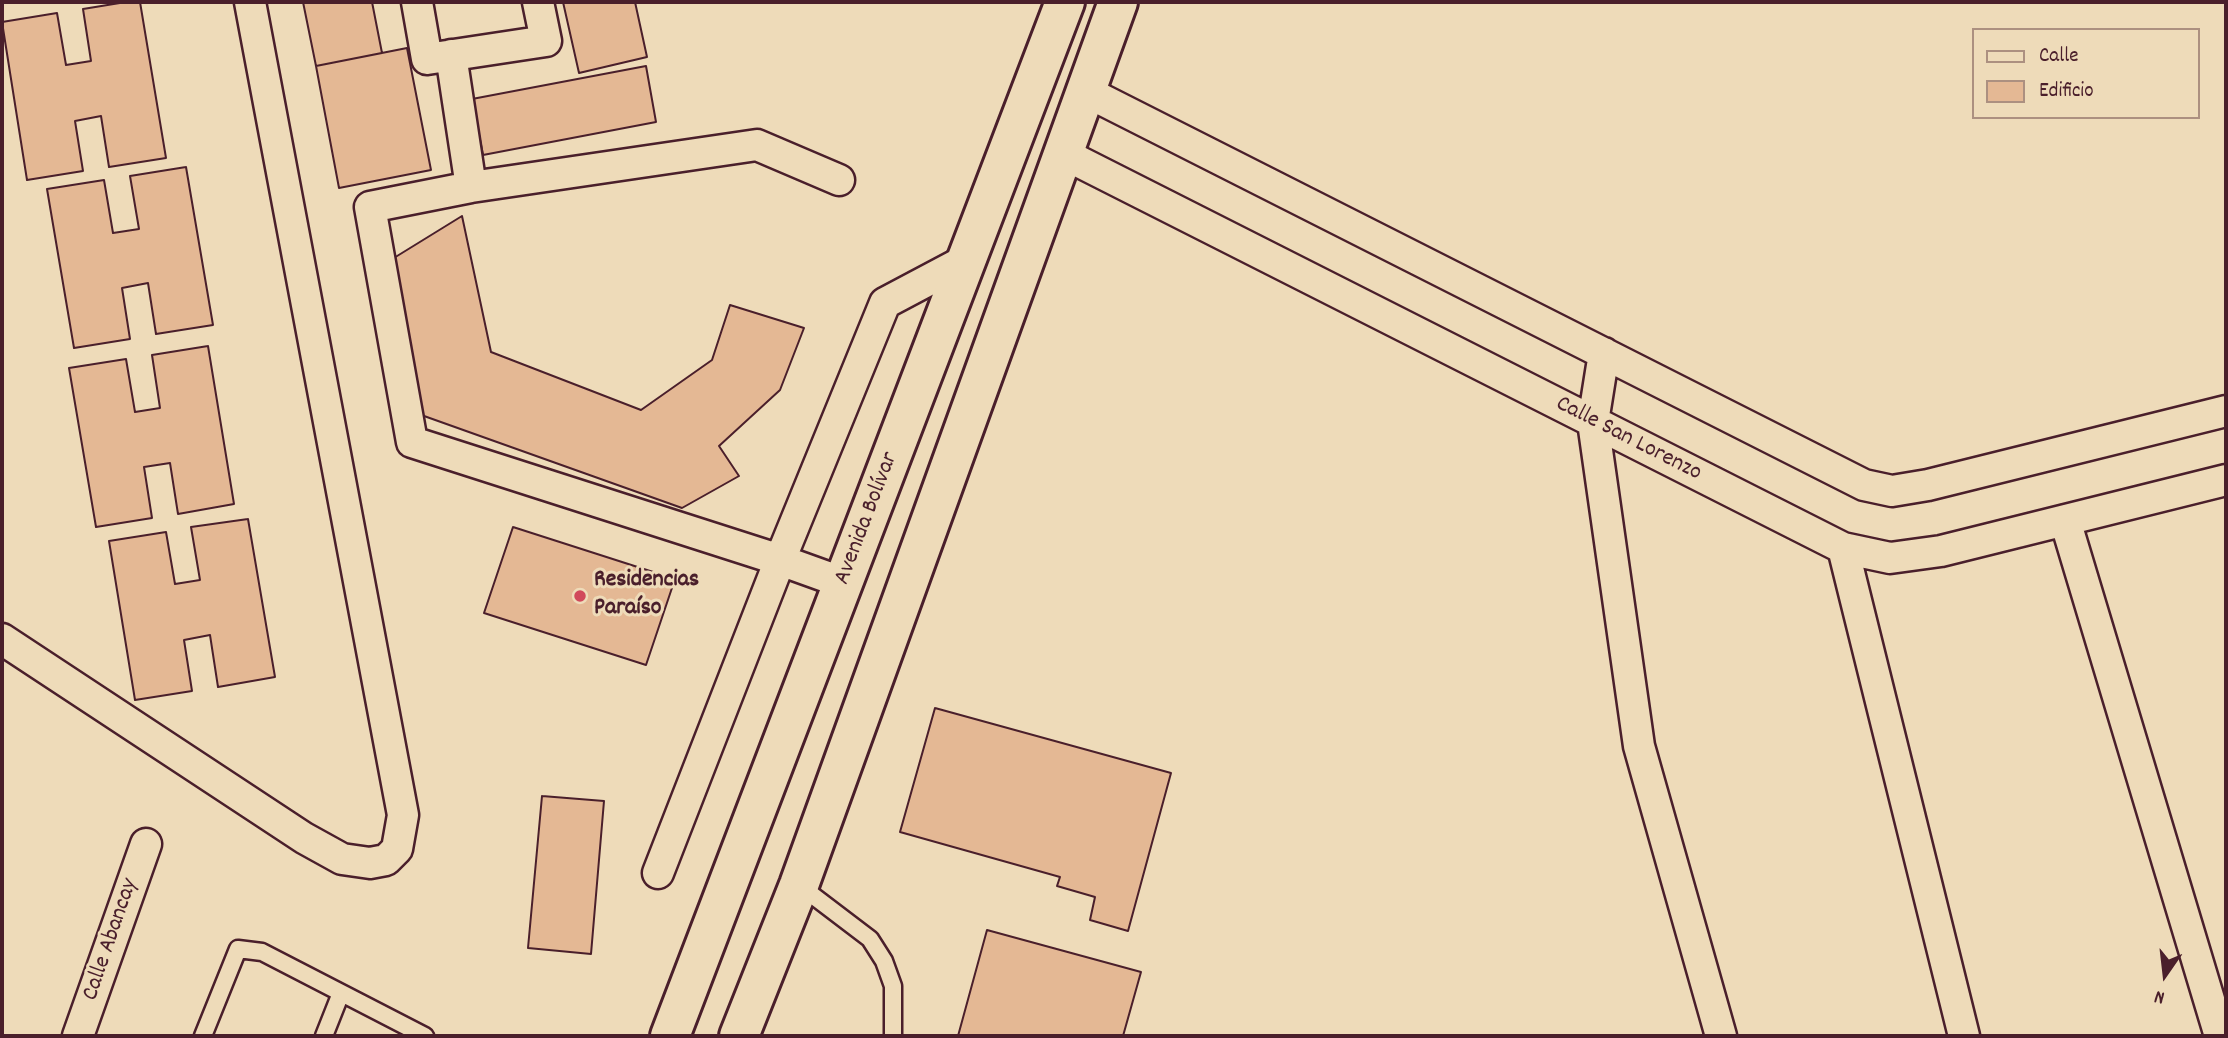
<!DOCTYPE html>
<html>
<head>
<meta charset="utf-8">
<style>
  body { margin:0 }
  #map { position:relative; width:2228px; height:1038px; overflow:hidden; background:#eedbb9; font-family:Dekko,sans-serif }
  canvas { display:block }
  .frame { position:absolute; inset:0; border:4px solid #4a1f2b; pointer-events:none }
  .legend { position:absolute; left:1972px; top:28px; width:228px; height:91px; box-sizing:border-box; background:#eedbb9; border:2px solid #ac9080; margin:0; padding:9px 12px; list-style:none; font-size:21px; color:#4a1f2b }
  .legend li { display:flex; align-items:center; gap:14px; height:35px }
  .legend b { width:35px; border:2px solid #ac9080 }
  .north { position:absolute; left:2130px; top:940px; width:70px; height:70px; -webkit-text-stroke:5px #eedbb9; paint-order:stroke; rotate:194deg; font-size:19px; font-weight:700; line-height:28px; text-align:center; color:#4a1f2b }
  .north::after { content:''; display:block; margin:auto; width:24px; height:32px; background:#4a1f2b; clip-path:polygon(50% 0,100% 100%,50% 72%,0 100%) }
</style>
</head>
<body>
<div id="map">
<canvas width="2228" height="1038"></canvas>
<div class="frame"></div>
<ul class="legend">
<li><b style="height:9px;background:#eedbb9"></b>Calle</li>
<li><b style="height:19px;background:#e4b894"></b>Edificio</li>
</ul>
<div class="north">N</div>
</div>
<script>
const ctx = document.querySelector('canvas').getContext('2d');
ctx.lineJoin = 'round';
function fill(path, color) { ctx.fillStyle = color; ctx.fill(path, 'evenodd'); }
const toPath = rows => new Path2D(rows.map(r => 'M' + r).join(''));
function stroke(path, color, width, dash) { ctx.strokeStyle = color; ctx.lineWidth = width; ctx.lineCap = dash ? 'butt' : 'round'; ctx.setLineDash(dash || []); ctx.stroke(path); }
function drawText(font, color, halo, rows, align = 'center') {
  ctx.font = font + ' Dekko,sans-serif'; ctx.lineWidth = 6; ctx.setLineDash([]); ctx.textBaseline = 'middle'; ctx.strokeStyle = halo; ctx.fillStyle = color; for (const [text, x, y, turn = 0] of rows) {
    ctx.save(); ctx.translate(x, y); ctx.rotate((+turn || 0) * Math.PI / 180); ctx.textAlign = isNaN(turn) ? turn : align; if (halo) ctx.strokeText(text, 0, 0); ctx.fillText(text, 0, 0); ctx.restore();
  }
}
const building = toPath([
  [126,2,140,2,166,158,109,167,101,116,75,121,83,171,27,180,2,22,57,13,66,65,91,61,83,9,126,2],
  [303,2,372,2,382,53,316,66,303,2],
  [563,2,635,2,647,57,579,73,563,2],
  [407,48,431,170,339,188,316,66,407,48],
  [646,66,656,122,483,155,472,99,646,66],
  [186,167,213,325,156,334,148,283,122,288,130,339,74,348,47,189,104,180,113,233,139,229,130,176,186,167],
  [462,216,491,352,641,410,712,360,730,305,804,328,780,390,719,446,739,476,682,508,410,411,389,261,462,216],
  [208,346,234,504,178,514,170,463,144,467,152,518,96,527,69,368,126,359,135,412,160,408,152,355,208,346],
  [248,519,275,677,218,687,210,635,184,640,192,691,135,700,109,541,166,532,175,584,200,580,191,527,248,519],
  [513,527,675,579,646,665,484,613,513,527],
  [935,708,1171,773,1128,931,1090,920,1095,897,1057,886,1060,877,900,832,935,708],
  [542,796,604,801,591,954,528,948,542,796],
  [987,930,1141,972,1123,1036,958,1036,987,930]
]);
fill(building, '#e4b894');
stroke(building, '#4a1f2b', 2);
const lane = toPath([
  [799,885,870,939,884,961,893,986,893,1036],
  [203,1036,238,949,262,952,425,1036],
  [324,1036,341,993]
]);
const street = toPath([
  [417,2,427,59,546,41,538,2],
  [451,55,471,187],
  [1085,91,1864,485,1892,491,1928,485,2226,411],
  [1062,153,1843,548,1890,558,1941,551,2226,480],
  [1604,353,1593,422,1639,746,1721,1036],
  [2065,520,2220,1036],
  [1843,548,1964,1036],
  [844,583,780,560,885,303,968,259],
  [2,639,304,838,342,859,370,863,386,860,397,849,403,815,250,2],
  [658,873,780,560,412,442,370,207,471,187,757,145,839,180],
  [78,1036,146,844]
]);
const secondary = toPath([
  [670,1036,1065,2],
  [739,1036,799,885,1118,2]
]);
stroke(lane, '#4a1f2b', 21);
stroke(street, '#4a1f2b', 35);
stroke(secondary, '#4a1f2b', 44);
stroke(lane, '#eedbb9', 16);
stroke(street, '#eedbb9', 30);
stroke(secondary, '#eedbb9', 38);
for (const [x, y, r, color] of [
  [580,596,7,"#d1495b"]
]) { const dot = new Path2D(); dot.arc(x, y, r, 0, 2 * Math.PI); ctx.fillStyle = color; ctx.fill(dot); stroke(dot, '#eedbb9', 2.5); }
drawText('24px', '#4a1f2b', '#eedbb9', [
  ["Calle San Lorenzo",1628,440,27],
  ["Avenida Bolívar",868,519,-69],
  ["Calle Abancay",112,940,-71]
]);
drawText('bold 24px', '#4a1f2b', '#eedbb9', [
  ["Residencias",594,582],
  ["Paraíso",594,610]
], 'left');
</script>
</body>
</html>
